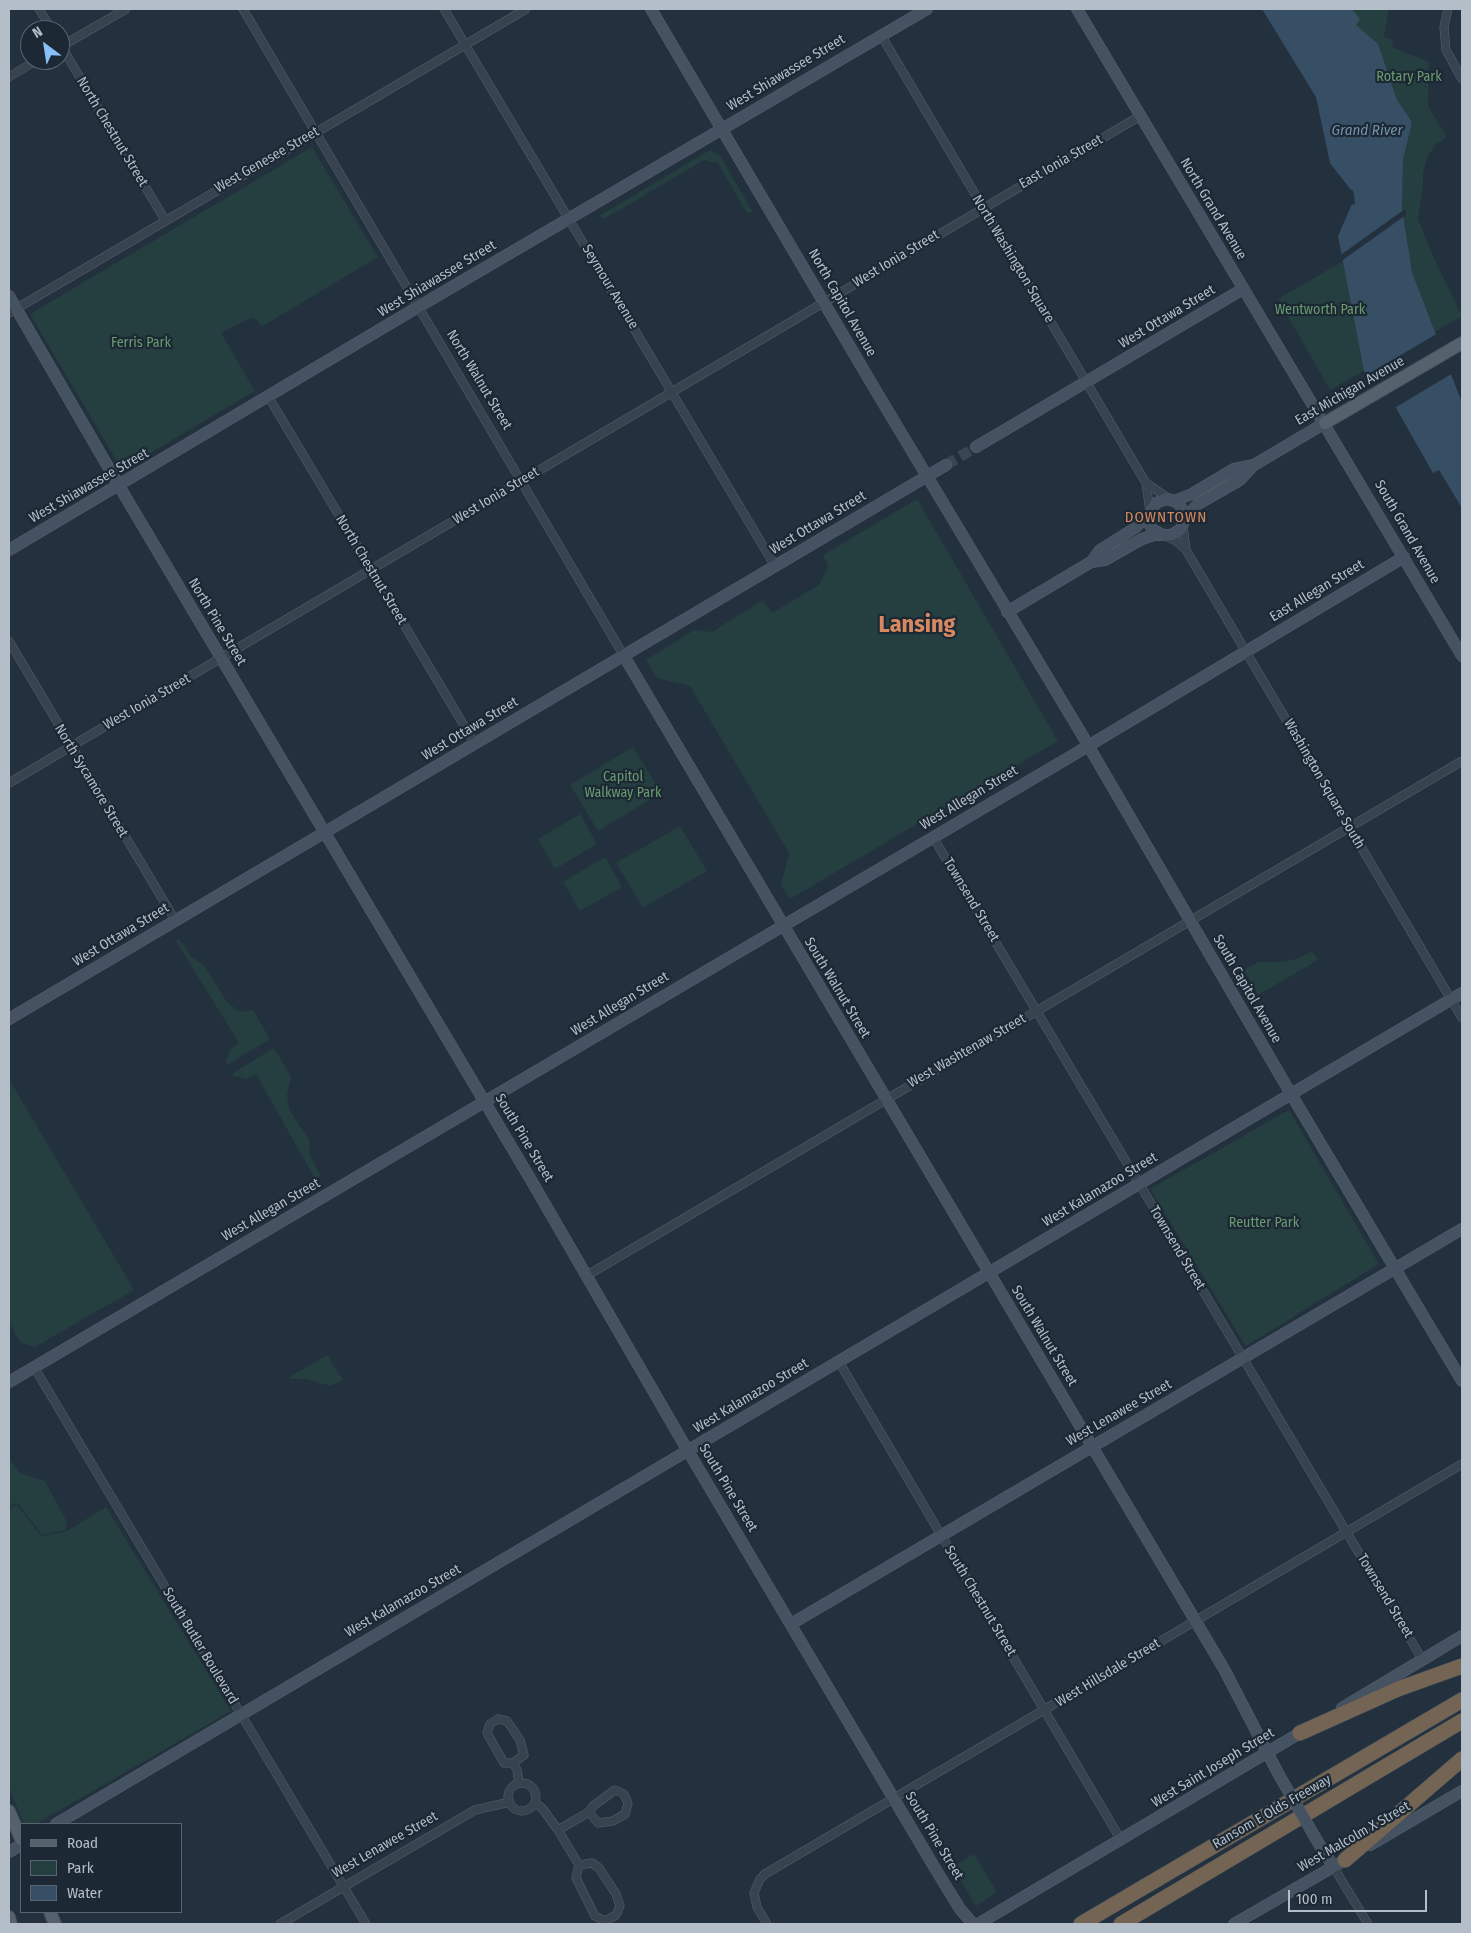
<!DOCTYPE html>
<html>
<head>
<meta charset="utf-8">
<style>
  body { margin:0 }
  #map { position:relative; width:1471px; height:1933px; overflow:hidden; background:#23313e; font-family:"Fira Sans Condensed",sans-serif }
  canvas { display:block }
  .frame { position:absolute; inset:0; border:10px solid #b3bec9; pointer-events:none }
  .legend { position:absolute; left:20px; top:1823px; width:162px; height:90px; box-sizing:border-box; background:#1c2833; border:1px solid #58646f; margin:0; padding:6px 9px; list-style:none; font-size:15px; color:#b3bec9 }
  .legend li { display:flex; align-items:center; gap:10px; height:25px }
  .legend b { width:25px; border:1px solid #58646f }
  .north { position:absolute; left:20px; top:20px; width:50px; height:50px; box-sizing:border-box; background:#1c2833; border:1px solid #58646f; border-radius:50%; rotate:329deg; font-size:14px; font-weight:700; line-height:20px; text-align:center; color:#b3bec9 }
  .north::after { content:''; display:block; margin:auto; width:18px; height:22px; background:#88bff9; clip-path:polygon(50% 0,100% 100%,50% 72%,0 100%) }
  .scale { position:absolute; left:1288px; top:1890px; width:139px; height:22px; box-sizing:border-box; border:2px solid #b3bec9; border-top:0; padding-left:6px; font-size:15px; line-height:18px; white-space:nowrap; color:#b3bec9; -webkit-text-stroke:4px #1c2833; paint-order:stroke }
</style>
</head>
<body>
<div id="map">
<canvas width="1471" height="1933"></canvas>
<div class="frame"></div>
<ul class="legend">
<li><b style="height:6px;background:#55626e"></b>Road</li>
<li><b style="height:14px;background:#253e3f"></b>Park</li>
<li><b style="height:14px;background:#374f65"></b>Water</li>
</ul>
<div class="north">N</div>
<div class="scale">100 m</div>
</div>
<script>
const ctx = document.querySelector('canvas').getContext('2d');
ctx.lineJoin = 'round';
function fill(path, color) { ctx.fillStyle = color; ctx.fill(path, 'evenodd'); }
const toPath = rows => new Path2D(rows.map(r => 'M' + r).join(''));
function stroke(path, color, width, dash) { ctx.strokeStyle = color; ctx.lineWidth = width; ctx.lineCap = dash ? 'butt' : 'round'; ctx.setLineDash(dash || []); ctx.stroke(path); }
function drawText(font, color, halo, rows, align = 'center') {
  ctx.font = font + ' "Fira Sans Condensed",sans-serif'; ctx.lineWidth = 4.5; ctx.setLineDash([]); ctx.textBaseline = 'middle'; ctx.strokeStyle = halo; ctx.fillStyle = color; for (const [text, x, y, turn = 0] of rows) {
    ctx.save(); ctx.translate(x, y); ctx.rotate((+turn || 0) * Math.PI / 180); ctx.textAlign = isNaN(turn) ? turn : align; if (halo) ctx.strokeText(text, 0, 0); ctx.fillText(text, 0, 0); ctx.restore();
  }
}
fill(toPath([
  [1352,9,1389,9,1384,37,1393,40,1392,47,1429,62,1428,106,1447,137,1436,144,1427,157,1423,174,1423,186,1418,219,1433,256,1462,316,1435,332,1412,272,1402,207,1403,160,1412,122,1397,100,1378,44,1356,25],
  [312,147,378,257,261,327,257,320,251,318,221,333,255,391,122,470,30,314],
  [710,150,720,156,753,212,747,213,718,163,704,160,604,219,599,216],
  [1343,261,1364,371,1330,390,1278,299],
  [917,499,1058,741,790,899,781,884,789,853,690,686,657,678,646,660,694,630,712,632,763,600,772,613,819,585,828,566,823,555],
  [633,747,661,793,598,831,570,785],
  [580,814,597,844,555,869,538,839],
  [680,826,707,871,643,908,616,863],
  [605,857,622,887,580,911,563,882],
  [179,939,192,957,204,965,227,1002,240,1012,253,1010,270,1039,227,1065,226,1061,230,1050,239,1043,176,941],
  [1312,951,1318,960,1258,995,1244,970,1258,962,1280,962,1297,959],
  [274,1048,291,1077,287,1094,289,1109,309,1140,310,1156,321,1176,315,1179,256,1074,247,1079,233,1076,233,1073],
  [9,1079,134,1290,35,1347,21,1343,9,1323],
  [1289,1110,1379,1264,1246,1346,1150,1189],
  [327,1355,343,1380,331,1386,306,1379,290,1379,292,1375],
  [9,1459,20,1473,45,1481,67,1522,65,1530,42,1535,18,1503,9,1506],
  [17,1505,41,1536,67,1531,106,1507,231,1711,36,1824,24,1824,9,1788,9,1508],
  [974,1854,997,1892,976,1906,952,1867]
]), '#253e3f');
fill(toPath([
  [1262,9,1352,9,1360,19,1356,25,1378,44,1397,100,1412,122,1403,160,1402,207,1412,272,1462,403,1462,508,1439,470,1433,473,1396,408,1364,371,1338,236,1352,204,1355,205,1354,194,1352,189,1351,190,1330,163,1316,97]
]), '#374f65');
fill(toPath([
  [1405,209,1406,215,1340,262,1339,256],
  [1438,333,1453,373,1393,409,1363,374,1366,372,1367,375]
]), '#23313e');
stroke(toPath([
  [946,465,976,447]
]), '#394653', 11, [11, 5.5]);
const street = toPath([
  [39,9,52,30],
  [243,9,624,656],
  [444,9,775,566],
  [1448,9,1444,27,1446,50,1462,79],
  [881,35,1146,483,1150,511],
  [60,44,165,220],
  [60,47,126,9],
  [9,77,37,60],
  [9,313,526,9],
  [268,396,475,744],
  [1146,483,1171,500],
  [1183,526,1186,550],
  [1165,536,1176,541,1186,550,1462,1018],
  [9,641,175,920],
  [9,783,1140,116],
  [933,837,1422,1659],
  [586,1276,1462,761],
  [839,1362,1121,1840],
  [34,1367,366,1924],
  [513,1763,504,1763,487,1733,490,1724,498,1719,507,1721,520,1740,524,1755,513,1763,517,1770,519,1783],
  '508 1797a14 14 0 1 1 28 0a14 14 0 1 1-28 0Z',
  [535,1803,542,1808,558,1830,579,1865,576,1878,595,1916,605,1921,616,1915,620,1906,616,1894,599,1868,592,1863,579,1865],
  [558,1830,589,1812,593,1806,615,1790,624,1794,628,1803,625,1814,613,1821,598,1823,589,1812],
  [1333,1866,1368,1924],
  [280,1924,475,1810,510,1802],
  [767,1924,757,1907,754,1893,760,1879,765,1874,1462,1464]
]);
const secondary = toPath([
  [651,9,876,391,1081,733,1291,1094,1462,1381],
  [1077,9,1462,656],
  [9,296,125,496,531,1180,688,1451,936,1870,960,1909,973,1924],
  [976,447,1243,289],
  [1174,501,1192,494,1234,469,1254,465],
  [1185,518,1198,504,1240,480,1254,465,1325,423],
  [9,550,418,307,927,9],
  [1091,562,1105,560,1142,539,1154,535,1171,535,1180,530,1184,522,1184,512,1178,503,1171,500,1166,499,1156,503,1149,514,1149,523,1152,529,1163,535],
  [1007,612,1091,562,1100,550,1135,528,1149,514],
  [624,656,1224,1669,1279,1775],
  [9,1019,946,465],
  [9,1382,1068,758,1404,557],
  [791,1624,1462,1229],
  [1342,1708,1462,1636],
  [56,1824,1462,993],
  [1319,1844,1333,1866],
  [1370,1845,1462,1791],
  [9,1852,21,1845],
  [978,1924,1305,1730],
  [1234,1924,1352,1856]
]);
const primary = toPath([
  [1325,423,1462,343],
  [9,1811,21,1839],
  [50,1912,55,1924],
  [9,1917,11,1924]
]);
const highway = toPath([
  [1300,1733,1398,1689,1462,1666],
  [1345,1860,1462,1759],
  [1081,1924,1462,1700],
  [1121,1924,1462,1721]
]);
stroke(street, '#55616c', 9);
stroke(secondary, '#55616c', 12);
stroke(primary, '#404c57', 14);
stroke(highway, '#424e59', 16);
stroke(street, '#37434e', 8);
stroke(secondary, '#455261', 11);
stroke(primary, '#55626e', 12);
stroke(highway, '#746454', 15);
const secondaryBridge = toPath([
  [1279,1775,1319,1844]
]);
stroke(secondaryBridge, '#55616c', 12, []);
stroke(secondaryBridge, '#455261', 11);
drawText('14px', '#b3bec9', '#1c2833', [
  ["West Shiawassee Street",786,73,-31],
  ["North Chestnut Street",112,132,59],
  ["West Genesee Street",267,160,-30],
  ["East Ionia Street",1061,162,-30],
  ["North Grand Avenue",1213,209,59],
  ["West Ionia Street",896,259,-31],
  ["North Washington Square",1013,259,59],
  ["West Shiawassee Street",437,279,-31],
  ["Seymour Avenue",610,287,59],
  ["North Capitol Avenue",842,303,60],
  ["West Ottawa Street",1167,317,-31],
  ["North Walnut Street",479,380,59],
  ["East Michigan Avenue",1350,391,-30],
  ["West Shiawassee Street",89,486,-30],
  ["West Ionia Street",496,496,-31],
  ["West Ottawa Street",818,523,-31],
  ["South Grand Avenue",1407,532,60],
  ["North Chestnut Street",371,570,59],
  ["East Allegan Street",1317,591,-31],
  ["North Pine Street",217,622,59],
  ["West Ionia Street",147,702,-30],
  ["West Ottawa Street",470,729,-31],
  ["North Sycamore Street",91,781,59],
  ["Washington Square South",1324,784,60],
  ["West Allegan Street",969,798,-31],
  ["Townsend Street",971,900,59],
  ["West Ottawa Street",121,935,-31],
  ["South Walnut Street",837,988,59],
  ["South Capitol Avenue",1247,989,60],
  ["West Allegan Street",620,1004,-31],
  ["West Washtenaw Street",967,1051,-30],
  ["South Pine Street",524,1138,59],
  ["West Kalamazoo Street",1100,1190,-31],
  ["West Allegan Street",271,1210,-30],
  ["Townsend Street",1177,1248,59],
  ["South Walnut Street",1044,1336,59],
  ["West Kalamazoo Street",751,1396,-31],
  ["West Lenawee Street",1119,1413,-30],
  ["South Pine Street",728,1488,59],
  ["Townsend Street",1385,1596,59],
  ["West Kalamazoo Street",403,1601,-30],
  ["South Chestnut Street",980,1601,59],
  ["South Butler Boulevard",200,1646,59],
  ["West Hillsdale Street",1108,1673,-31],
  ["West Saint Joseph Street",1213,1768,-31],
  ["Ransom E Olds Freeway",1272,1812,-30],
  ["South Pine Street",934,1836,59],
  ["West Malcolm X Street",1354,1837,-30],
  ["West Lenawee Street",385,1845,-30]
]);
drawText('14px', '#6a9a70', '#1c2833', [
  ["Rotary Park",1409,77],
  ["Wentworth Park",1320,310],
  ["Ferris Park",141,343],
  ["Capitol",623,777],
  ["Walkway Park",623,793],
  ["Reutter Park",1264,1223]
]);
drawText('italic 15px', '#7392ac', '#1c2833', [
  ["Grand River",1367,131]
]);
ctx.letterSpacing = '1px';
drawText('15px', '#d68861', '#1c2833', [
  ["DOWNTOWN",1166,518]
]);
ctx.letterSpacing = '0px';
drawText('bold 24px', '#d68861', '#1c2833', [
  ["Lansing",917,625]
]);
</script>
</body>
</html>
